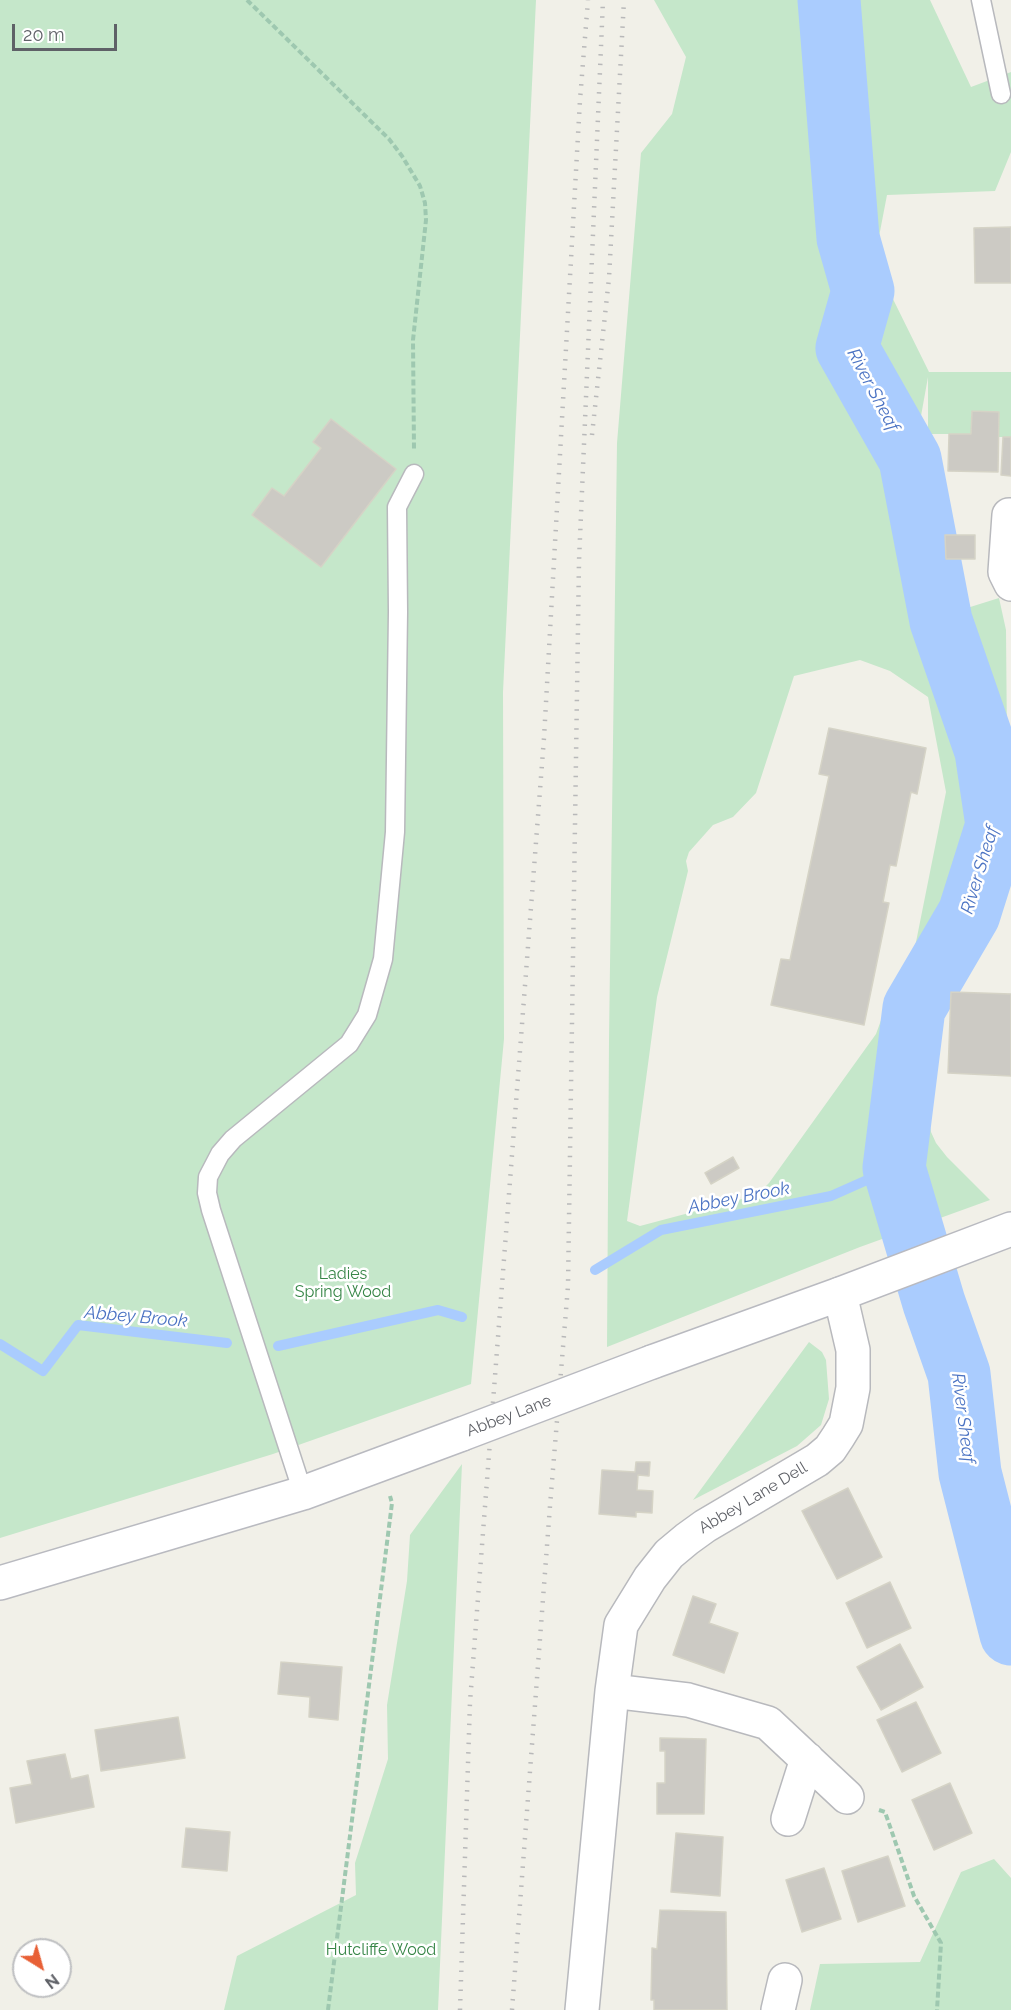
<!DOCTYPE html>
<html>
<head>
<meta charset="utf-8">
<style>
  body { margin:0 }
  #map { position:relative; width:1011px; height:2010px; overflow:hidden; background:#f1f0e8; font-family:Raleway,sans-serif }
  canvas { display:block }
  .north { position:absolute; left:12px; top:1938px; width:60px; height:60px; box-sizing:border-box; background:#fff; border:2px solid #bfc0c2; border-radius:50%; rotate:143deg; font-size:16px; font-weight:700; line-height:24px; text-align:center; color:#5f6167 }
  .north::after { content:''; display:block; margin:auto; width:21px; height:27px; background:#e86036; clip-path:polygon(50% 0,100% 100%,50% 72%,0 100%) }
  .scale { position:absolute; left:12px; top:24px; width:105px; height:27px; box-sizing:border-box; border:3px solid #5f6167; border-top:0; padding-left:8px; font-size:18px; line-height:21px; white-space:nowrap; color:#5f6167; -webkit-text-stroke:4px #fff; paint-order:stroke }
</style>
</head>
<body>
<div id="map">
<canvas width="1011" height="2010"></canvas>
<div class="north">N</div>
<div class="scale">20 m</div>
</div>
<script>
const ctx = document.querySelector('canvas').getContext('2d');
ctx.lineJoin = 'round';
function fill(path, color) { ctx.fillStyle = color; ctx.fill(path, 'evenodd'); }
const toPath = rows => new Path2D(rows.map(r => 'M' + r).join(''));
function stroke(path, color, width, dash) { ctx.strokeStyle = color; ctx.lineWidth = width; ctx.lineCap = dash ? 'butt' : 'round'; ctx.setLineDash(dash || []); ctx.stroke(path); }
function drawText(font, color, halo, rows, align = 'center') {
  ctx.font = font + ' Raleway,sans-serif'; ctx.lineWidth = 5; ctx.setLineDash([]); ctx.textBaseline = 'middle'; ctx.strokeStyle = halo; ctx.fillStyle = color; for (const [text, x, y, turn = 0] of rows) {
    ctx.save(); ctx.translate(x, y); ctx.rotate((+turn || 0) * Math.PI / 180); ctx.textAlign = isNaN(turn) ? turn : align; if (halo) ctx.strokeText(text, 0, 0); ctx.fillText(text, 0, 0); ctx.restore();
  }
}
fill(toPath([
  [0,0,536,0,503,692,504,1039,471,1384,273,1454,0,1538],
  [654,0,930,0,971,87,1011,72,1011,152,995,191,887,195,877,247,890,293,929,372,1011,372,1011,437,999,437,999,412,972,411,971,434,928,434,928,377,921,416,939,562,967,608,999,598,1006,630,1008,860,976,941,966,954,954,967,944,973,911,967,946,792,928,697,890,671,860,660,794,676,756,793,733,817,713,825,689,852,686,861,688,871,657,997,627,1221,640,1226,749,1197,761,1191,769,1183,876,1034,888,1001,942,1000,930,1049,926,1098,931,1132,936,1143,947,1157,990,1200,860,1247,607,1347,609,1040,617,443,641,153,672,114,686,57],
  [809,1342,822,1352,826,1360,829,1399,821,1425,797,1446,693,1500],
  [462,1464,438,2010,224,2010,237,1956,356,1895,355,1863,388,1759,387,1705,407,1581,410,1535],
  [994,1859,1011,1878,1011,2010,810,2010,820,1964,920,1962,961,1872]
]), '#c5e7ca');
stroke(toPath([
  [595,1270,661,1230,831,1196,894,1168],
  [0,1344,43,1371,78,1325,227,1343],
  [278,1346,438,1310,462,1317]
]), '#aaccfe', 10);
stroke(toPath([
  [829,0,848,238,863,291,847,348,910,459,941,621,986,751,997,825,969,914,914,1008,894,1168,934,1303,959,1374,970,1473,1011,1634]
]), '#aaccfe', 63);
const building = toPath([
  [1011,227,1011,283,975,283,974,228,1011,227],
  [972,411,999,412,998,472,948,471,949,434,971,434,972,411],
  [331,419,396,469,321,567,252,515,272,488,284,496,321,448,313,442,331,419],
  [1003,437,1011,437,1011,476,1001,475,1003,437],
  [945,535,975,535,975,559,946,559,945,535],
  [829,728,926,748,917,794,911,792,896,866,890,865,883,902,889,903,864,1025,771,1005,781,959,790,960,829,776,819,774,829,728],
  [951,992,1011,994,1011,1076,948,1073,951,992],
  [733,1157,739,1168,711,1184,705,1173,733,1157],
  [636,1462,650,1462,649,1476,638,1475,637,1490,653,1491,652,1513,636,1512,636,1517,599,1514,602,1470,635,1472,636,1462],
  [848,1488,882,1557,837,1579,802,1511,848,1488],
  [890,1582,911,1628,867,1648,846,1603,890,1582],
  [693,1596,716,1604,709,1623,738,1633,724,1673,673,1655,693,1596],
  [900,1644,923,1687,881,1710,857,1667,900,1644],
  [281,1662,342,1667,338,1720,309,1717,310,1697,278,1694,281,1662],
  [916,1702,941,1753,902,1772,877,1720,916,1702],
  [178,1717,185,1758,101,1771,95,1730,178,1717],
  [660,1738,706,1739,704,1814,657,1814,657,1783,665,1783,665,1751,660,1751,660,1738],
  [65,1754,71,1779,88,1775,94,1807,16,1823,10,1788,32,1784,27,1761,65,1754],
  [950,1783,972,1833,934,1850,912,1800,950,1783],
  [186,1828,230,1832,227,1871,182,1867,186,1828],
  [676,1833,723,1837,720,1896,671,1892,676,1833],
  [888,1856,905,1906,858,1922,842,1871,888,1856],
  [824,1868,841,1919,802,1932,786,1880,824,1868],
  [660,1910,726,1912,727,2010,654,2010,654,2000,651,2000,652,1948,657,1949,660,1910]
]);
fill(building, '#cccac4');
stroke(building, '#d5d3c6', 1.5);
const lane = toPath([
  [981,0,1001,94],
  [303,1493,211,1210,207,1193,208,1177,220,1154,233,1139,349,1044,367,1015,383,959,395,832,398,612,397,507,414,474]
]);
const street = toPath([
  [1011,515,1009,515,1005,572,1011,584],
  [612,1691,688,1700,768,1723,847,1797],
  [788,1819,807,1759],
  [582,2010,612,1691,621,1625,650,1578,669,1554,687,1539,705,1526,817,1460,830,1449,838,1437,846,1424,853,1388,853,1350,840,1294],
  [778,2010,785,1980]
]);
const secondary = toPath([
  [652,1362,840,1294,1011,1229],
  [0,1583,303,1493,462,1434]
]);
stroke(lane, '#b8b9bd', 21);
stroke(street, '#b8b9bd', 36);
stroke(secondary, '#b9bac0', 36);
stroke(toPath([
  [247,0,389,139,402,156,420,186,425,203,426,220,413,340,414,449],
  [879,1810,885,1812,914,1896,941,1943,937,2010],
  [328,2010,392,1503,390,1496]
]), '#9ec8b0', 4, [6, 3]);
stroke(lane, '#fff', 18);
stroke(street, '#fff', 33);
stroke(secondary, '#fff', 33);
stroke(toPath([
  [592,435,609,278,624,0],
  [460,2010,470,1702,544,738,580,100,588,0],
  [512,2010,550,1506,568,1286,579,561,603,0]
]), '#b8b8b9', 4.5, [1.5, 8]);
const secondaryBridge = toPath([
  [462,1434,652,1362]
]);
stroke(secondaryBridge, '#b9bac0', 36, []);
stroke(secondaryBridge, '#fff', 33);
drawText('16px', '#378647', '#fff', [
  ["Ladies",343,1274],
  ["Spring Wood",343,1292],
  ["Hutcliffe Wood",381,1950]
]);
drawText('16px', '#5f6167', '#fff', [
  ["Abbey Lane",509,1416,-21],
  ["Abbey Lane Dell",753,1498,-31]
]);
drawText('italic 18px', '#4b73c3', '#fff', [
  ["River Sheaf",873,390,62],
  ["River Sheaf",980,870,-73],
  ["Abbey Brook",739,1198,-11],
  ["Abbey Brook",136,1317,5],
  ["River Sheaf",963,1418,83]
]);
</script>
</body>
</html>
